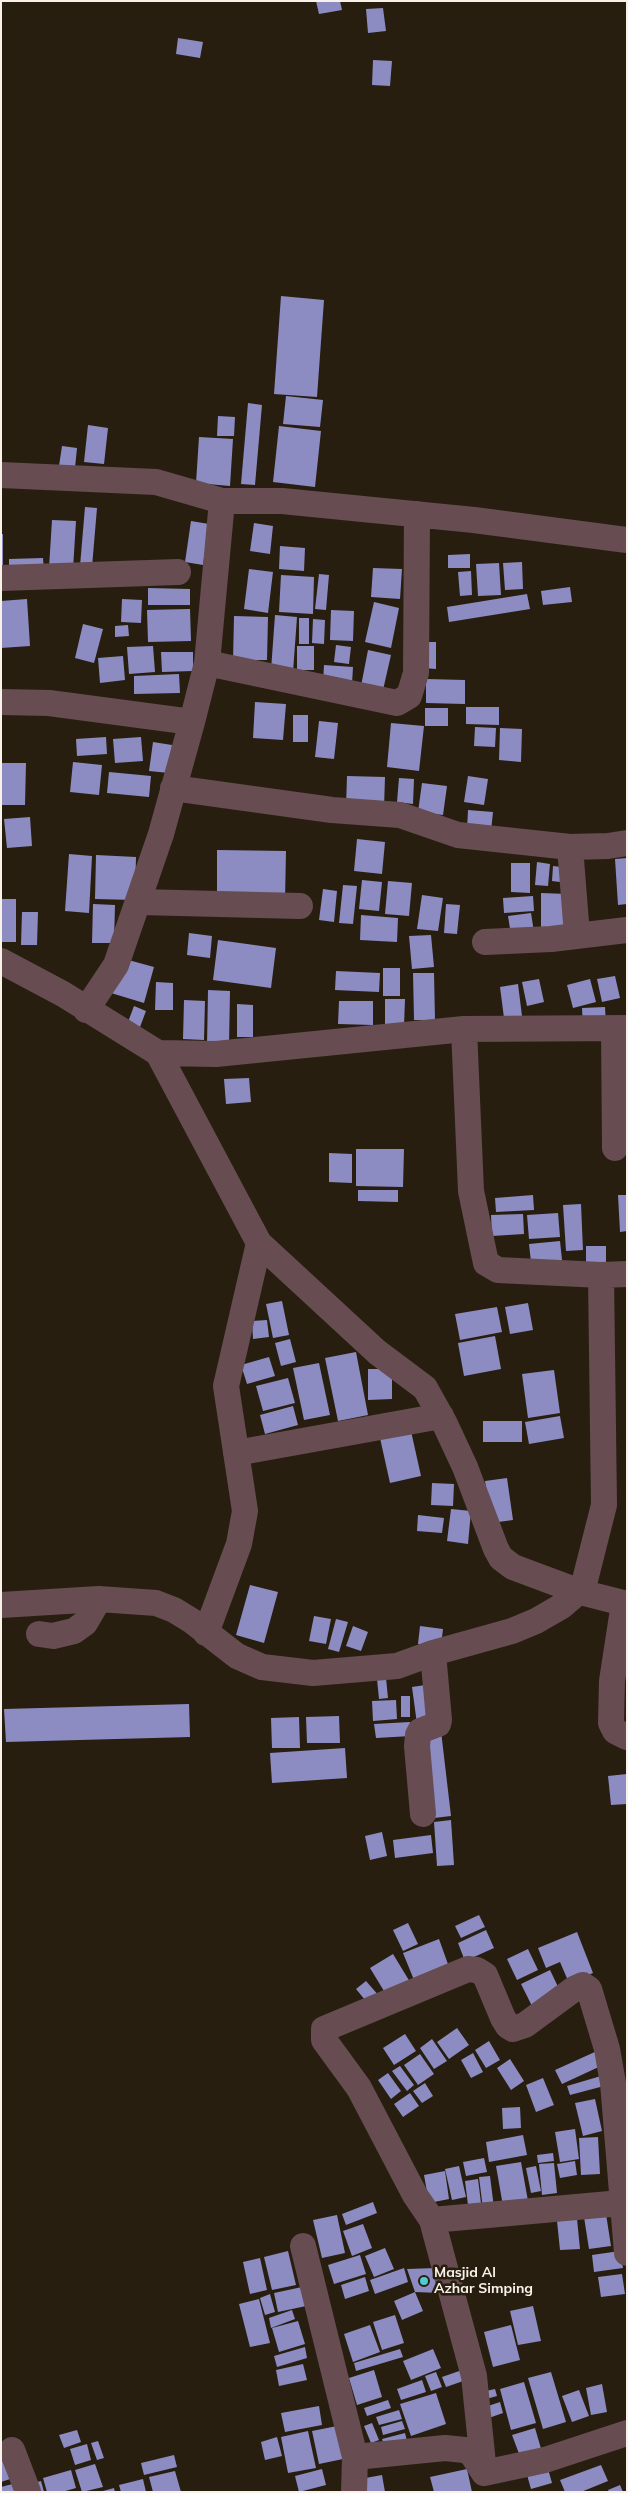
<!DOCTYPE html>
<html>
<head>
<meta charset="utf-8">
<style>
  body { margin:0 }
  #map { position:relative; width:628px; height:2493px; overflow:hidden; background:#271e10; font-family:Mulish,sans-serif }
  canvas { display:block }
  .frame { position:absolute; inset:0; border:2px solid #f9f2e9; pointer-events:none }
</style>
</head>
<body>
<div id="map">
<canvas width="628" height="2493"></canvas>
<div class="frame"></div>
</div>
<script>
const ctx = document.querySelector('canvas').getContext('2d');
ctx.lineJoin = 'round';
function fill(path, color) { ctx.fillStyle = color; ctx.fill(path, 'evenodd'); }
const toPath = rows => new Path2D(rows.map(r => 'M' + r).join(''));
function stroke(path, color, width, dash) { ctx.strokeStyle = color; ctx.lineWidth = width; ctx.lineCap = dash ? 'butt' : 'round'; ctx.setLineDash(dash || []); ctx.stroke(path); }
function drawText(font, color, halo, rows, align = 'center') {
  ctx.font = font + ' Mulish,sans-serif'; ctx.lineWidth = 5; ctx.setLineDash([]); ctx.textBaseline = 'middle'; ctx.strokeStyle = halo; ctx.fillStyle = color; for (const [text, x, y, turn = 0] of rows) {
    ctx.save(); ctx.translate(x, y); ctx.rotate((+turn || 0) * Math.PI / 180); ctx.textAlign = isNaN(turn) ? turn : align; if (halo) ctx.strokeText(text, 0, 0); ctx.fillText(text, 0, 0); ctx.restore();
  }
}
fill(toPath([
  [316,1,340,1,342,10,319,14],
  [383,8,386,31,368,33,366,9],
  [178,38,203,42,200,58,176,54],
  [373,60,392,61,390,86,372,85],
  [281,296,324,300,317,397,274,394],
  [286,396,323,400,320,427,283,424],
  [248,403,262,405,255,485,241,484],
  [218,416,235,417,234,436,217,436],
  [88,425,108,428,104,464,84,462],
  [279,426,321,431,315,487,273,482],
  [199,437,233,439,230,486,196,483],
  [62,446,77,448,75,468,59,466],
  [85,507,97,508,92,567,80,566],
  [52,520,76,521,73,569,49,568],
  [191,521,209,524,203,565,185,562],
  [254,523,273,526,270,554,250,551],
  [1,534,3,534,3,572,1,572],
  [280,546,305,548,304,571,279,569],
  [470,554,470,568,448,568,448,555],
  [43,558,44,572,9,572,9,559],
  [522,562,523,589,505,590,503,563],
  [499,563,501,595,478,596,476,564],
  [373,568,402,569,400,599,371,597],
  [249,569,273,572,268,613,244,609],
  [471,571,472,595,460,596,458,572],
  [319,574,329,575,326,610,315,609],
  [281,575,314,577,313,614,279,612],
  [570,587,572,602,543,605,541,591],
  [148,588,190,589,190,605,148,605],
  [527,594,530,609,449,622,447,607],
  [27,599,30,646,1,648,1,601],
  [122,599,142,600,141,623,121,622],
  [374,602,399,608,391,648,365,642],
  [190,609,191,641,148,642,147,610],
  [331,610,354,611,353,641,330,640],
  [275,615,297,617,293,672,271,670],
  [234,616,268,617,267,660,233,660],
  [299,618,309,618,309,644,299,644],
  [313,619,325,620,324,644,312,643],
  [83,624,103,629,94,663,75,658],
  [128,625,129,636,115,637,115,626],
  [424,642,436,642,436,669,423,668],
  [336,645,351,647,349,664,334,662],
  [153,646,155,672,129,674,127,647],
  [297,646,314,646,314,670,297,670],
  [368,650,391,655,383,690,361,686],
  [161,652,193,652,193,671,162,672],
  [123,656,125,680,100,683,98,658],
  [324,665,353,667,352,684,323,682],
  [179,674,180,693,134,694,134,676],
  [426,679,465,680,465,704,426,703],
  [255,702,286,704,283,740,253,738],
  [466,707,499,707,499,725,466,724],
  [425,708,448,708,448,726,425,726],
  [293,715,308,715,308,742,293,742],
  [319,721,338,723,334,759,315,757],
  [391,723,424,726,419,771,387,767],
  [475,727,496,728,495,747,474,746],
  [500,728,522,729,521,762,499,760],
  [106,737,107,754,77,756,76,739],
  [141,737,143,761,115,763,113,739],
  [153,742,172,745,169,773,149,771],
  [73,762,102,765,99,795,70,792],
  [1,763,26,763,25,805,1,805],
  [109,772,151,776,149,797,107,793],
  [347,776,385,777,384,808,346,807],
  [468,776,488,779,484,805,464,802],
  [399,778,414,779,413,804,397,802],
  [422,783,447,786,443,815,418,812],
  [468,810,493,812,491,831,467,829],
  [30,817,32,846,7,848,4,819],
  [357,839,385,842,382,874,354,871],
  [217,850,286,851,285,900,217,898],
  [69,854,92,856,89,913,65,911],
  [96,855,136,857,135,900,95,899],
  [627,858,627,904,618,905,615,859],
  [537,862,550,864,548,886,535,885],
  [511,863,530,863,530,893,511,892],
  [553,866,570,868,568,883,552,881],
  [362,880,382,882,379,911,359,909],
  [388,881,412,883,409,916,385,914],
  [343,885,357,886,353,924,339,923],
  [323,889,337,891,334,922,319,920],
  [541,893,568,894,568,927,541,927],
  [422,895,443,898,438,931,417,929],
  [533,896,534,911,504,913,503,898],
  [1,899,16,899,16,942,1,942],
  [93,904,115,905,114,943,92,943],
  [446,904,460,905,457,934,444,933],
  [22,912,38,912,37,945,21,945],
  [531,913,534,932,511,935,508,916],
  [361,915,398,918,397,942,360,940],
  [189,933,212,936,210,958,187,955],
  [431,935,434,967,412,969,409,936],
  [218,940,276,948,271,988,213,980],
  [121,958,154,967,144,1003,111,993],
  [383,968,400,968,400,996,383,996],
  [336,971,380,973,379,992,335,990],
  [413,973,434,973,435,1020,414,1020],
  [615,976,620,998,602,1002,597,979],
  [539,979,544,1002,527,1006,522,982],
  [590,979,596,1002,573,1008,567,985],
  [156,982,173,983,173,1010,155,1010],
  [518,984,522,1016,504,1018,500,987],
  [208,990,230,991,229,1045,207,1045],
  [385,999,405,999,404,1026,385,1026],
  [184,1000,205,1001,204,1040,183,1039],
  [339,1001,373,1001,373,1025,338,1024],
  [237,1004,253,1005,253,1037,237,1037],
  [134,1006,146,1011,140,1027,128,1022],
  [605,1007,606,1025,583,1026,582,1008],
  [249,1078,251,1102,226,1104,224,1079],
  [356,1149,404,1149,403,1187,356,1186],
  [329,1153,352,1154,352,1183,329,1182],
  [358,1190,398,1190,398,1202,358,1201],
  [533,1195,534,1210,496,1212,495,1198],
  [618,1195,627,1195,627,1231,620,1232],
  [581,1204,583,1250,566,1251,563,1205],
  [558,1213,560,1237,529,1239,527,1215],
  [523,1214,524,1234,492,1236,491,1215],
  [560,1241,562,1260,531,1262,529,1244],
  [586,1246,606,1246,606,1267,586,1267],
  [282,1301,289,1335,273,1338,266,1304],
  [528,1303,533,1330,510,1334,505,1307],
  [497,1307,502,1332,460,1340,455,1314],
  [267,1320,269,1337,253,1339,252,1321],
  [495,1336,501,1369,464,1376,458,1343],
  [290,1339,296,1362,281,1366,275,1343],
  [356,1352,368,1415,338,1421,325,1358],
  [269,1357,275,1376,247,1384,241,1365],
  [319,1363,330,1415,304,1420,293,1368],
  [368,1369,392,1369,392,1399,368,1400],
  [554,1370,560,1413,528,1418,522,1374],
  [288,1378,295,1403,263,1411,256,1386],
  [293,1406,298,1425,265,1434,260,1415],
  [560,1416,564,1438,529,1444,525,1422],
  [483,1421,522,1421,522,1442,483,1442],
  [411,1431,421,1476,390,1483,380,1438],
  [507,1478,513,1520,491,1523,485,1481],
  [432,1483,454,1484,453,1506,431,1505],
  [451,1509,471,1511,468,1544,447,1541],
  [418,1515,444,1518,442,1533,417,1531],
  [250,1585,278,1592,264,1643,236,1635],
  [314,1616,331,1619,326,1644,309,1641],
  [336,1619,348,1622,339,1652,328,1649],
  [353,1626,368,1632,361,1651,346,1646],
  [420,1626,443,1629,441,1646,418,1644],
  [386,1678,388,1698,379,1699,377,1679],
  [432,1684,437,1721,417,1724,412,1687],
  [401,1696,410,1696,410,1717,401,1717],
  [396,1700,397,1719,373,1721,372,1701],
  [189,1704,190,1737,6,1742,4,1709],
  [339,1716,340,1743,307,1743,306,1717],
  [299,1717,300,1748,272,1748,271,1718],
  [410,1722,411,1736,376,1738,374,1724],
  [441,1731,451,1816,434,1818,424,1733],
  [345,1748,347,1778,272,1783,270,1753],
  [627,1774,627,1804,611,1805,608,1776],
  [451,1820,454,1865,437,1866,434,1822],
  [382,1832,387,1856,370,1860,365,1836],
  [431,1835,433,1853,395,1858,393,1840],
  [479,1915,485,1927,461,1938,455,1926],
  [408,1923,418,1944,403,1951,393,1930],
  [486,1930,494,1948,465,1961,458,1943],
  [577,1932,593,1973,569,1983,560,1962,546,1968,538,1948],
  [439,1939,449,1967,414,1980,403,1953],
  [528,1949,538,1970,517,1980,507,1959],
  [393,1954,410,1982,387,1996,370,1968],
  [550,1970,561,1993,532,2006,521,1984],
  [366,1981,380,1997,370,2006,356,1989],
  [457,2028,469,2045,449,2059,437,2042],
  [405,2034,416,2051,394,2065,383,2048],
  [432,2039,447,2061,434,2069,420,2048],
  [489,2041,500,2060,486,2068,475,2050],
  [597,2051,603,2065,562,2084,555,2070],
  [473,2053,483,2072,471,2078,461,2060],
  [420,2054,434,2074,418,2085,404,2065],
  [510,2059,524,2081,511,2090,497,2068],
  [400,2066,414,2085,407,2091,392,2071],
  [388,2073,401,2091,391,2099,378,2080],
  [601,2076,604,2086,570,2095,567,2086],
  [543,2078,554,2105,536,2112,526,2085],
  [425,2083,433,2096,422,2103,413,2091],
  [410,2093,419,2106,403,2117,394,2104],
  [595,2099,602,2131,583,2136,575,2103],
  [520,2107,521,2128,503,2129,502,2108],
  [575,2129,579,2159,560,2162,555,2132],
  [523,2135,527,2155,489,2162,486,2142],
  [598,2137,600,2174,581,2175,579,2138],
  [553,2153,554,2161,538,2163,537,2155],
  [484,2158,487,2172,466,2176,463,2162],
  [575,2161,577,2175,560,2178,557,2164],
  [521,2162,528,2201,503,2206,496,2166],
  [554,2163,557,2193,542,2195,539,2164],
  [459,2166,466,2197,452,2200,445,2169],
  [536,2166,541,2191,531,2193,526,2168],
  [445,2171,449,2199,429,2203,424,2175],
  [490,2176,494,2208,483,2209,479,2177],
  [478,2179,482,2211,469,2213,465,2181],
  [373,2202,377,2213,346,2225,342,2214],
  [606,2214,611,2246,589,2249,584,2217],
  [337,2215,345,2253,322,2258,313,2220],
  [577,2219,580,2249,560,2250,557,2221],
  [363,2224,372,2248,352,2256,343,2231],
  [385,2248,394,2269,374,2277,365,2256],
  [288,2251,296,2285,272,2290,264,2257],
  [620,2251,623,2268,594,2272,592,2255],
  [360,2255,366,2274,334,2284,328,2265],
  [260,2258,267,2290,250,2294,243,2262],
  [404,2268,408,2282,375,2294,370,2280],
  [436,2268,440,2293,415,2292,407,2269],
  [622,2274,625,2294,601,2297,598,2277],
  [365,2277,369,2291,345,2299,341,2285],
  [302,2287,306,2306,278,2312,274,2293],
  [415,2292,423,2311,402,2320,394,2301],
  [270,2294,275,2312,265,2315,260,2298],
  [259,2299,270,2343,250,2347,239,2304],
  [533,2306,541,2341,518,2345,510,2311],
  [292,2310,295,2319,271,2328,269,2318],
  [395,2315,404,2343,382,2350,373,2322],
  [298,2321,305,2344,279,2352,272,2328],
  [370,2325,380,2352,353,2362,344,2334],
  [511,2325,520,2360,493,2367,484,2332],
  [305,2347,307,2358,277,2367,274,2356],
  [400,2349,403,2357,356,2371,354,2363],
  [433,2349,441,2368,411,2380,403,2361],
  [303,2364,307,2380,279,2386,276,2370],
  [465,2369,469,2379,446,2387,442,2377],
  [374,2370,382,2397,357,2405,349,2378],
  [436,2372,442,2387,431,2391,425,2376],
  [551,2372,566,2422,543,2429,528,2378],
  [422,2380,426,2392,401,2400,397,2389],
  [524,2382,536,2423,511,2430,500,2389],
  [602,2384,607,2412,591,2415,586,2388],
  [495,2389,497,2396,479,2401,477,2393],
  [579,2390,589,2416,572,2422,562,2396],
  [436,2393,446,2424,411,2436,400,2404],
  [388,2400,391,2408,367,2416,364,2408],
  [500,2402,503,2413,486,2419,482,2408],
  [319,2406,322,2425,285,2432,281,2413],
  [399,2410,402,2419,379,2425,376,2417],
  [402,2421,405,2429,383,2435,381,2427],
  [372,2423,379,2440,371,2443,364,2426],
  [337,2426,343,2459,319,2464,312,2431],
  [535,2428,542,2452,521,2459,512,2435],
  [77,2430,81,2442,64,2448,59,2435],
  [308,2431,316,2468,288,2473,281,2437],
  [405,2433,408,2445,386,2450,382,2439],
  [277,2437,282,2456,265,2460,261,2442],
  [98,2441,104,2458,97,2460,91,2443],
  [87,2444,91,2460,75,2465,70,2449],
  [174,2455,177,2467,144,2475,141,2463],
  [1,2457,10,2479,1,2482],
  [95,2464,103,2487,82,2492,75,2470],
  [601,2465,608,2481,581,2492,565,2492,560,2480],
  [322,2469,326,2485,299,2492,295,2476],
  [467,2469,472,2492,434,2492,430,2477],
  [548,2469,552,2483,531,2489,527,2475],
  [71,2470,76,2488,62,2492,47,2492,43,2478],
  [175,2471,181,2492,153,2492,149,2477],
  [382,2475,385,2492,363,2492,360,2479],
  [143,2479,146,2492,121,2492,119,2485],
  [41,2481,44,2492,31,2492,29,2484],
  [20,2482,23,2492,1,2492,1,2487],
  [620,2485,623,2492,609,2492,608,2490],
  [114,2488,115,2492,103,2492,103,2491]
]), '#8c8cc2');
stroke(toPath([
  [1,475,156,482,222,501,282,501,474,520,627,540],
  [1,578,178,572],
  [207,663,397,703,409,696,416,673,417,514],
  [1,702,49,703,192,722],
  [173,788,332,810,400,815,458,835,570,847,608,846,627,843],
  [570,847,577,935],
  [139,902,300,906],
  [485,942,551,939,627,930],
  [1,961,63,994,158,1053,216,1054,464,1029,627,1028],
  [86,1010,116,965,161,834,192,722,207,663,222,501],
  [464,1029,471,1191,486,1263,498,1270,601,1275,627,1274],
  [614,1029,615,1148],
  [158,1053,259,1243,377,1352,425,1388,444,1422,465,1467,496,1549,501,1558,513,1567,580,1592,627,1604],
  [236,1453,441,1416],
  [624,1603,612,1681,611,1723,615,1731,627,1737],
  [1,1605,99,1599,156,1603,174,1610,192,1621,237,1656,262,1667,313,1673,397,1666,433,1653,512,1631,536,1621,562,1606,583,1588,604,1505,601,1275],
  [206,1633,239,1544,245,1511,226,1386,259,1243],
  [39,1634,53,1636,74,1631,85,1623,99,1599],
  [423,1814,417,1746,418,1735,420,1731,438,1724,439,1720,433,1653],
  [432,2220,621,2203],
  [303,2246,355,2457],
  [12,2450,28,2492],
  [484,2473,474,2376,432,2220,415,2195,359,2088,324,2040,324,2029,468,1969,477,1970,485,1975,503,2018,508,2026,513,2029,525,2025,574,1989,583,1985,589,1989,607,2049,613,2083,627,2253],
  [484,2473,545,2460,627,2433],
  [354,2492,355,2457,445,2448,465,2450,472,2454,484,2473]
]), '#674c51', 26);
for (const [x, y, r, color] of [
  [424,2281,5,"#51ccd1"]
]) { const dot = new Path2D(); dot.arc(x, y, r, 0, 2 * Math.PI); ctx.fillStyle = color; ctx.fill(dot); stroke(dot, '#271e10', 2); }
drawText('bold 14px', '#f9f2e9', '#271e10', [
  ["Masjid Al",434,2273],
  ["Azhar Simping",434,2289]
], 'left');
</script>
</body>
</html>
